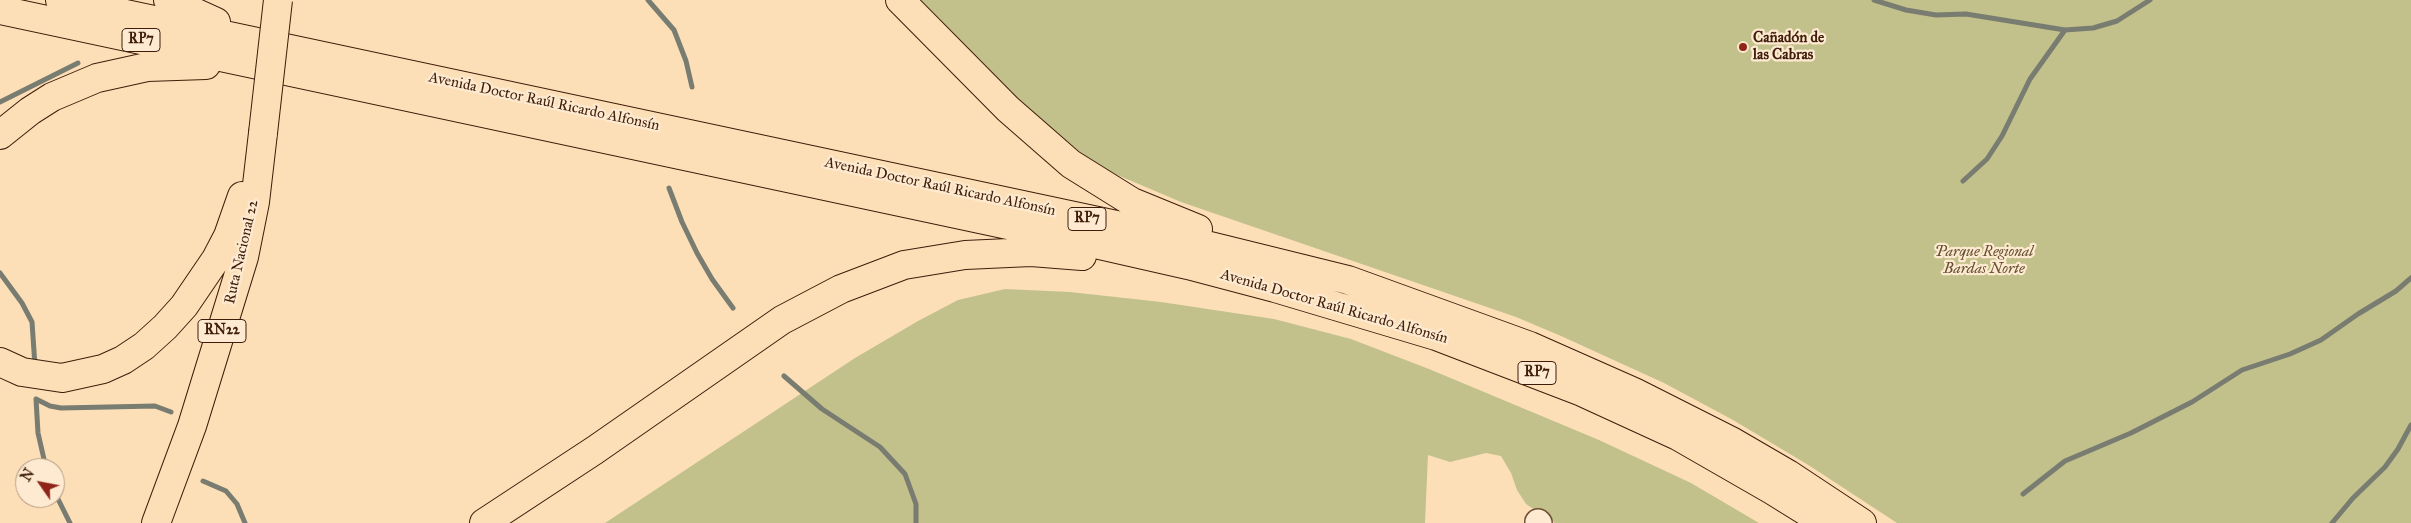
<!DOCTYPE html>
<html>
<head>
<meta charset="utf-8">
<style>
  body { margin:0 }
  #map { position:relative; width:2411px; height:523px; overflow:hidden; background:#fcdfb7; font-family:"IM FELL Great Primer",serif }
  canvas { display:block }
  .north { position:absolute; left:15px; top:458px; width:50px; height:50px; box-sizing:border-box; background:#fdead0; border:1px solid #b19881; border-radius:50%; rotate:303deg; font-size:14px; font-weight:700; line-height:20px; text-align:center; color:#3f1d0a }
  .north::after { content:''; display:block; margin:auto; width:18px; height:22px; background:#8f2418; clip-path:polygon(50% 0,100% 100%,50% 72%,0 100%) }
</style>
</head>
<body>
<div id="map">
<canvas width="2411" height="523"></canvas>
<div class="north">N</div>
</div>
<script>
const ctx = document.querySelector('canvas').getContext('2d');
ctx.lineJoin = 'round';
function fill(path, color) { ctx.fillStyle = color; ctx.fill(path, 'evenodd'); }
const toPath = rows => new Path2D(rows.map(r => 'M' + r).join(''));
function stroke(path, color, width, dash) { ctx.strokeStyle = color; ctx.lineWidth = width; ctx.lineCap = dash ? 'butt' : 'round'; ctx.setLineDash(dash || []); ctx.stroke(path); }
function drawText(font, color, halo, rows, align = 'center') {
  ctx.font = font + ' "IM FELL Great Primer",serif'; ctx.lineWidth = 4.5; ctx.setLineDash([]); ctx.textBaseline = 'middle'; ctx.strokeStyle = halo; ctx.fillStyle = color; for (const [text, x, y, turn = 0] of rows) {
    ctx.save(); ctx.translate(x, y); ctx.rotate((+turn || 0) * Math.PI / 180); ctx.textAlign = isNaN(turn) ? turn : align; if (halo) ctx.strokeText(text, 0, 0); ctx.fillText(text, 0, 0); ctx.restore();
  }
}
fill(toPath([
  [921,0,2411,0,2411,523,1897,523,1810,466,1733,420,1664,383,1561,336,1516,317,1181,202,1115,174,1084,155,1027,108],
  [1005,289,1070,292,1161,302,1274,319,1351,339,1429,369,1599,440,1691,483,1759,523,1555,523,1526,504,1517,490,1511,473,1501,456,1486,453,1450,462,1428,455,1425,523,605,523,855,358,918,321,958,300]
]), '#c2c18c');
stroke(toPath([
  [648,0,674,30,686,61,692,87],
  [1874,0,1906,10,1936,15,1966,14,2065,30,2093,28,2117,21,2150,0],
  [0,102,78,63],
  [1963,181,1987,159,2002,136,2030,79,2065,30],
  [669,188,682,222,697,253,712,279,733,308],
  [0,273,22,303,32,322,35,366],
  [784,376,822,409,880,447,905,474,916,504,916,523],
  [36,399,50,406,61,408,155,406,171,412],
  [36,399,38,433,46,468],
  [203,481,226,491,237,504,245,523],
  [55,493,70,523],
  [2023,494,2065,461,2131,433,2192,402,2242,370,2290,354,2321,340,2358,314,2396,291,2411,278],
  [2332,523,2353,498,2385,467,2398,449,2411,425]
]), '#797c70', 5);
const minor = toPath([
  [1538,522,1539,523]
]);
const highway = toPath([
  [60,0,1182,239,1348,280,1530,346,1634,392,1733,442,1788,474,1862,523],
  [168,0,216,22],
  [900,0,1008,109,1071,164,1132,202,1198,229],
  [0,10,1069,238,1188,265,1275,288,1436,336,1582,392,1678,436,1772,490,1825,523],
  [0,135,30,111,52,97,97,78,147,67,206,65],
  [0,362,22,372,62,378,103,369,123,360,144,346,165,327,184,306,216,259,228,236,242,196],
  [156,523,192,426,244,257,255,202,263,133],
  [484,523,595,450,782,320,841,289,904,265,965,255,1031,252,1082,256]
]);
stroke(minor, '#6e4e35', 28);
stroke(highway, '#3f1d0a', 30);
stroke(minor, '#fdead0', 25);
stroke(highway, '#fcdfb7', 28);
const highwayBridge = toPath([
  [263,133,278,0]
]);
stroke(highwayBridge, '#3f1d0a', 30, []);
stroke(highwayBridge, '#fcdfb7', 28);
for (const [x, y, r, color] of [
  [1743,47,5,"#8f2418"]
]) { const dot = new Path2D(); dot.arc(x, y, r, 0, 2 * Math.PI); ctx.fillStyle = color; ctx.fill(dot); stroke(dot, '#fdead0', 2); }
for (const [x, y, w] of [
  [141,40,38],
  [1087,219,38],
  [222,331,48],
  [1537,373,38]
]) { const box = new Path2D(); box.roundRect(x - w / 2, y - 11.5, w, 23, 4); ctx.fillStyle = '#fdead0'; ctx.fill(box); stroke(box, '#3f1d0a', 1); }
drawText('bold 14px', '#3f1d0a', null, [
  ["RP7",141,40],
  ["RP7",1087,219],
  ["RN22",222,331],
  ["RP7",1537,373]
]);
drawText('bold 15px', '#3f1d0a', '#fdead0', [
  ["Cañadón de",1753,38],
  ["las Cabras",1753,55]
], 'left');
drawText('15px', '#3f1d0a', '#fdead0', [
  ["Avenida Doctor Raúl Ricardo Alfonsín",544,102,12],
  ["Avenida Doctor Raúl Ricardo Alfonsín",940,187,12],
  ["Ruta Nacional 22",242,252,-77],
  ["Avenida Doctor Raúl Ricardo Alfonsín",1334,307,16]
]);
drawText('italic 15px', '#664e31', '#fdead0', [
  ["Parque Regional",1984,252],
  ["Bardas Norte",1984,269]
]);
</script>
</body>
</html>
